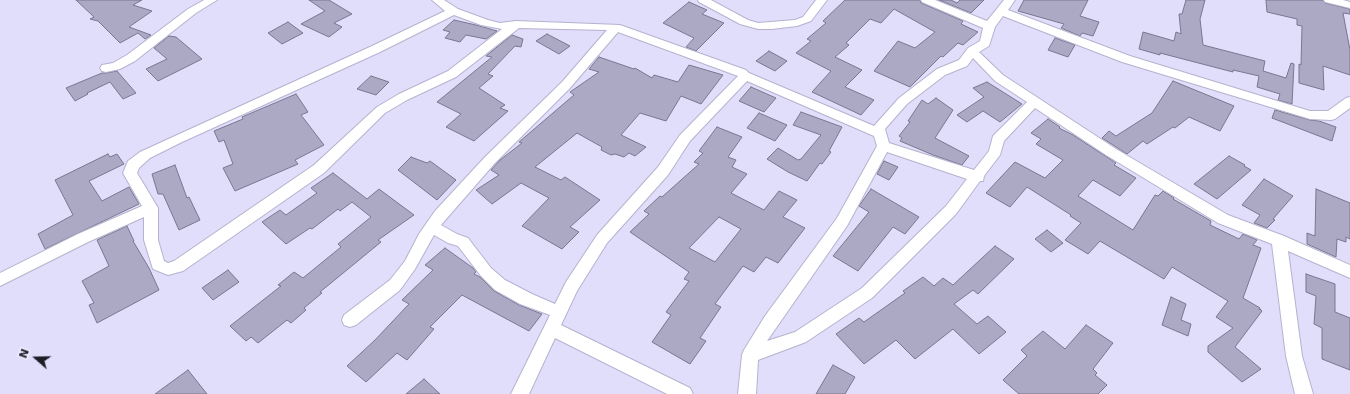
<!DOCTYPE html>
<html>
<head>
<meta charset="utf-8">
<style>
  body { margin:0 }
  #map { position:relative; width:1350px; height:394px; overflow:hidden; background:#e1defb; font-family:"DejaVu Sans",sans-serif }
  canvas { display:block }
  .north { position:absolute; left:16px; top:338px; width:40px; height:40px; -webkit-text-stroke:3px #eeedff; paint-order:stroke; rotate:290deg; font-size:11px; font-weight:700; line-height:16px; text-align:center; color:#1e1c27 }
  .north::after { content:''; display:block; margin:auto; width:14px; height:18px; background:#1e1c27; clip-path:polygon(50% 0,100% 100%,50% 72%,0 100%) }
</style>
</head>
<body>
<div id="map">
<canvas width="1350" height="394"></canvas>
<div class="north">N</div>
</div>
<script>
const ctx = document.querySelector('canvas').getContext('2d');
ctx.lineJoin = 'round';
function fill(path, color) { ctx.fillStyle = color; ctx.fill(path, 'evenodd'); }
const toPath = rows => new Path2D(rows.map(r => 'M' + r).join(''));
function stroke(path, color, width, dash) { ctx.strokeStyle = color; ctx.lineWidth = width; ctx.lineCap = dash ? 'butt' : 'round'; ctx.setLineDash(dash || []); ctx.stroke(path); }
const building = toPath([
  [76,0,142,0,133,5,152,11,129,27,151,35,145,39,138,33,120,43,98,21,90,19,94,17,76,0],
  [309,0,329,0,352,14,334,23,342,27,329,37,301,24,325,11,309,0],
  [845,0,920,0,921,3,963,21,961,24,978,32,963,45,958,43,943,57,941,56,910,87,874,71,898,41,915,48,935,32,894,9,881,23,870,19,846,43,849,45,835,57,862,70,845,87,874,100,861,115,812,92,831,71,796,53,811,41,807,39,826,23,823,21,845,0],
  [939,0,951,0,957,3,960,0,984,0,971,13,939,0],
  [1024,0,1088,0,1080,16,1099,22,1093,36,1082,33,1080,36,1061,28,1064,24,1018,11,1024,0],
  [1186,0,1205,0,1200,19,1203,45,1265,61,1263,71,1286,78,1291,63,1294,64,1292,104,1278,100,1280,94,1257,87,1259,76,1233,70,1233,72,1160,53,1160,55,1139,49,1143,32,1174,41,1176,32,1181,34,1179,14,1182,14,1186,0],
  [1266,0,1323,0,1325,3,1350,9,1350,14,1343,13,1350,50,1350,75,1323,66,1324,90,1299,83,1299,64,1301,65,1302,26,1297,25,1297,19,1267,12,1266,0],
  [689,2,707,10,702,14,724,23,696,51,686,47,694,38,663,23,689,2],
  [454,20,476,25,497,31,486,39,466,35,460,42,445,38,450,32,443,30,454,20],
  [288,22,303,33,282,44,268,33,288,22],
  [547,34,570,46,559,54,536,41,547,34],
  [512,35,523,39,521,47,515,46,488,74,493,76,479,88,505,105,500,108,508,111,474,141,446,127,461,114,437,102,492,57,486,56,512,35],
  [169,36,176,37,202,59,158,81,146,69,167,59,154,48,169,36],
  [1055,38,1075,45,1068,57,1048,50,1055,38],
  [769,51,787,61,775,71,756,61,769,51],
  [599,57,634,69,635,68,652,78,654,75,678,82,689,65,723,75,701,104,681,96,666,121,640,113,621,135,646,147,635,156,629,153,624,157,615,154,611,155,601,150,602,147,577,133,535,167,561,180,565,177,600,200,570,227,579,232,562,249,522,226,549,198,521,183,492,204,476,190,499,175,491,170,500,160,522,143,519,142,574,95,570,92,599,72,589,69,599,57],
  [117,71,136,93,123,99,110,82,87,93,88,94,75,101,66,88,102,73,106,73,117,71],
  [371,76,389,82,376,95,357,89,371,76],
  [1173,81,1234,106,1220,131,1189,117,1175,128,1173,127,1147,144,1143,141,1127,154,1102,138,1109,131,1116,136,1152,113,1173,81],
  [987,82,1022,104,1000,122,983,111,967,122,957,115,984,97,973,88,987,82],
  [751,87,776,98,764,112,739,101,751,87],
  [296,94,308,112,301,115,324,145,295,160,298,164,235,191,223,168,233,164,224,140,219,142,214,131,243,119,242,117,296,94],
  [936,98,953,110,935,138,969,156,962,165,933,155,900,141,902,138,899,136,910,122,908,121,922,100,928,104,936,98],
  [1275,110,1310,120,1319,121,1336,127,1332,141,1272,118,1275,110],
  [801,112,842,127,829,151,831,152,822,164,820,163,807,181,788,172,767,159,778,148,798,160,801,159,821,135,793,125,801,112],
  [759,113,787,125,775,141,747,128,759,113],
  [1048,119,1060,127,1059,128,1073,135,1116,163,1114,165,1136,178,1120,196,1093,180,1078,196,1133,230,1155,195,1158,196,1163,191,1174,198,1173,199,1211,221,1210,225,1239,239,1243,234,1257,240,1253,245,1261,248,1243,298,1260,308,1259,310,1260,309,1262,311,1235,347,1261,369,1242,382,1208,352,1208,346,1233,328,1216,317,1228,301,1172,267,1164,279,1100,241,1088,254,1065,240,1081,223,1070,216,1071,215,1027,187,1010,207,986,193,1015,162,1045,178,1063,160,1036,144,1041,139,1031,133,1048,119],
  [717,127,742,137,728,157,736,160,732,167,747,174,731,193,764,210,779,191,797,200,783,217,805,228,778,263,766,257,754,272,743,266,715,304,721,307,700,338,706,341,690,364,652,342,671,315,666,312,689,281,684,279,689,272,630,232,649,214,644,211,660,196,662,197,699,164,694,162,703,153,699,151,717,127],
  [719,217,741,229,715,262,689,248,719,217],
  [108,154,110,157,117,154,124,164,89,181,102,201,129,187,139,204,45,249,38,234,73,215,55,180,108,154],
  [1229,156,1245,165,1244,166,1251,170,1217,199,1194,184,1229,156],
  [411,157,427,163,430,161,456,180,437,200,398,170,411,157],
  [884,161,898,167,889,180,877,174,884,161],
  [175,165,187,198,189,197,200,220,179,230,163,194,158,194,152,174,175,165],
  [333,173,367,199,379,189,414,215,378,240,381,242,320,292,322,293,304,308,306,310,291,323,287,320,258,343,251,337,246,341,230,326,281,286,278,285,294,272,303,278,341,247,338,244,371,217,352,202,340,211,338,209,312,229,310,228,286,244,262,222,280,210,286,215,317,193,311,188,333,173],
  [1264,179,1293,196,1273,219,1275,220,1267,228,1254,223,1260,215,1242,205,1264,179],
  [871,189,919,217,905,234,893,227,858,271,833,256,869,212,859,206,871,189],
  [1316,189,1350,203,1350,239,1346,237,1346,242,1337,239,1336,257,1307,244,1307,233,1315,236,1316,189],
  [127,226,134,241,133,241,149,268,159,290,97,323,89,305,94,303,82,281,109,266,97,240,127,226],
  [1047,230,1063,243,1051,252,1035,239,1047,230],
  [995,246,1014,259,978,294,973,290,954,304,977,324,988,316,1006,332,979,354,953,329,915,359,896,340,864,364,836,334,859,318,864,322,905,293,903,291,923,277,934,286,943,278,953,285,995,246],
  [445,248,473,268,476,272,474,274,480,277,494,291,519,305,542,314,529,331,462,295,430,327,434,329,407,360,397,353,366,382,347,366,375,340,409,304,402,300,433,270,425,265,445,248],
  [228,270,239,282,213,300,202,288,228,270],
  [1306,274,1335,284,1335,312,1350,318,1350,370,1322,359,1322,328,1314,324,1316,296,1306,292,1306,274],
  [1171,297,1186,304,1181,320,1191,324,1188,336,1162,325,1171,297],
  [1086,325,1113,343,1093,369,1097,373,1095,375,1107,385,1098,394,1019,394,1003,380,1027,356,1021,350,1043,331,1065,349,1086,325],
  [833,365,855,377,845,394,816,394,833,365],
  [188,370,207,394,155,394,188,370],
  [424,379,440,394,406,394,424,379]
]);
fill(building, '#aca9c5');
stroke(building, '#797690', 1);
const street = toPath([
  [204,0,217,0,196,13,135,61,120,69,106,72,102,71,100,68,102,65,113,63,127,55,188,9,204,0],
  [432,0,444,0,458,9,488,20,500,23,516,21,620,25,746,70,749,73,874,126,899,98,937,69,959,60,968,48,980,41,983,28,922,2,921,0,935,0,987,21,1004,0,1015,0,1008,10,1130,56,1310,111,1328,111,1346,98,1350,97,1350,108,1335,119,1331,120,1310,119,1122,62,1003,16,995,27,989,46,979,52,1003,75,1116,149,1228,215,1284,236,1350,265,1350,278,1288,251,1302,356,1313,394,1295,394,1286,356,1272,244,1218,223,1106,155,1035,108,1004,141,1000,155,984,176,983,181,980,181,956,214,872,298,806,342,758,360,756,394,738,394,742,355,744,350,765,316,837,218,877,146,874,136,747,81,690,141,668,175,607,243,577,291,561,325,690,388,693,394,667,394,555,338,529,394,511,394,550,315,520,304,495,290,481,276,458,246,448,243,434,235,415,269,400,290,356,325,350,327,344,325,342,320,344,315,390,280,405,261,419,234,435,211,485,157,562,82,607,30,519,28,456,77,407,100,385,113,324,173,183,271,168,275,153,269,144,240,144,217,88,242,0,286,0,273,78,234,142,206,123,173,128,161,140,152,372,46,445,11,432,0],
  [454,15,481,25,502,29,448,71,399,94,377,107,314,165,174,261,168,263,164,261,158,240,158,208,137,173,139,168,150,158,182,142,380,52,454,15],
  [618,32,738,76,680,135,658,167,597,235,566,282,555,304,532,294,505,280,491,268,468,238,457,234,441,225,495,163,570,88,618,32],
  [973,58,995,81,1027,102,993,136,989,151,974,170,889,143,885,129,907,104,945,75,967,66,973,58],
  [887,152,967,179,946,206,862,288,795,332,767,341,847,226,887,152],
  [698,0,711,0,748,20,758,23,795,20,803,17,816,0,827,0,811,21,797,26,772,29,758,29,740,24,699,2,698,0],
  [1324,0,1343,0,1350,2,1350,8,1325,2,1324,0]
]);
stroke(street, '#b5b2ce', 2);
fill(street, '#fff');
</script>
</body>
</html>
